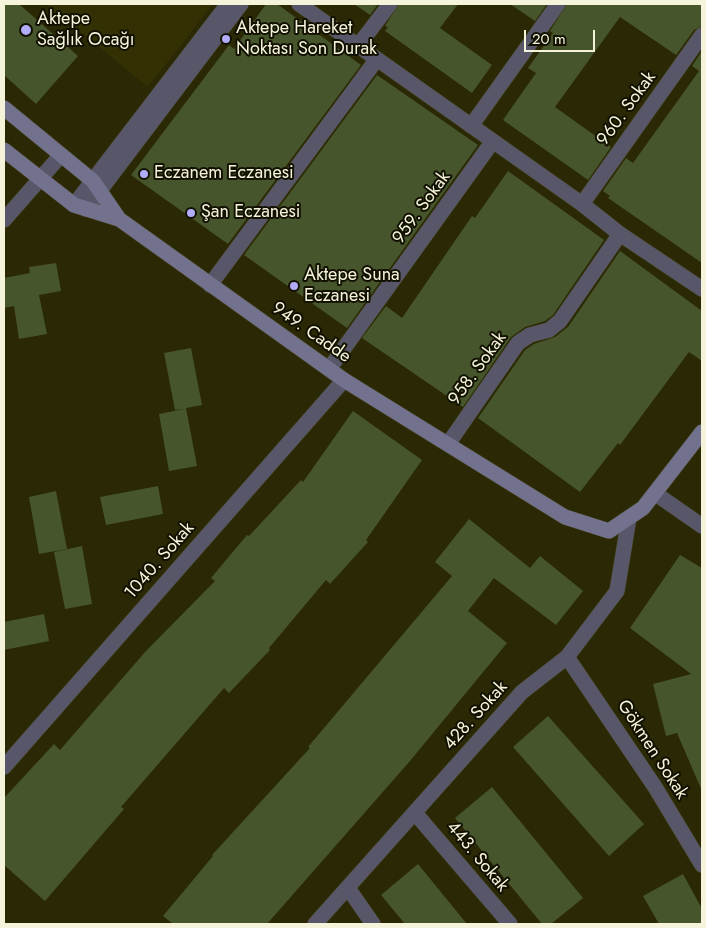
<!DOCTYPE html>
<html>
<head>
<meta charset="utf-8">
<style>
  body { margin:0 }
  #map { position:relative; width:706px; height:928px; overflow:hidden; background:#2b2905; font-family:Jost,sans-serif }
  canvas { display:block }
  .frame { position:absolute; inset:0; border:5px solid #f5f4db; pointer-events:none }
  .scale { position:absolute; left:524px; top:30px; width:71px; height:22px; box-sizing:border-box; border:2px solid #f5f4db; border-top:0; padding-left:6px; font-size:15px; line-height:18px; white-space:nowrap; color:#f5f4db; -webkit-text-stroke:4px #121101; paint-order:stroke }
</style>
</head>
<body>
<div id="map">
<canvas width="706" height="928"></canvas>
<div class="frame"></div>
<div class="scale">20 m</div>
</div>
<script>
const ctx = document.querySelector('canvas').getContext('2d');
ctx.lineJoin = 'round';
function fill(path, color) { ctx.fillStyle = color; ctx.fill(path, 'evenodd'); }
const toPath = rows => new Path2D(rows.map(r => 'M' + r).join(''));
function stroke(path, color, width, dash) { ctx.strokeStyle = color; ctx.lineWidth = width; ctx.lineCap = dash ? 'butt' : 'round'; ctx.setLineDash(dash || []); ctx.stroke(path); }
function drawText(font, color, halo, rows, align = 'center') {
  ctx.font = font + ' Jost,sans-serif'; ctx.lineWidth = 4; ctx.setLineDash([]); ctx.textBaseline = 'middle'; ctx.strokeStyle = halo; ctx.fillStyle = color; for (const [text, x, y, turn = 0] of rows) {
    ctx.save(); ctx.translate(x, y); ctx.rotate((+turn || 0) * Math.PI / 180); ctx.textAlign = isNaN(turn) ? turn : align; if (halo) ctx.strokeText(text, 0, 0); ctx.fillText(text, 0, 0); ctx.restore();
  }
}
fill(toPath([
  [46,4,213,4,148,87]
]), '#333004');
fill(toPath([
  [4,4,19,4,78,56,36,104,4,75],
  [266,4,277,4,361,65,228,244,131,175,229,45,234,49],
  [354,4,378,4,370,15],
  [399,4,458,4,440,28,492,65,472,93,385,31,388,27,385,26],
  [510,4,547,4,535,21],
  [567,4,702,4,702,26,694,30,676,55,620,17,555,107,611,147,588,180,503,120,536,73,528,68,553,33,550,31],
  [702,51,702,263,608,198,610,196,603,191,626,158,633,163,699,71,692,66],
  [377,75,478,145,347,328,244,255],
  [508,171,604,240,553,315,545,321,525,327,511,337,463,407,362,338,386,306,402,318,472,216,475,218],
  [620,251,702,311,702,361,689,352,620,445,618,443,580,492,478,418,525,350,534,344,555,337,568,327],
  [56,263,61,291,39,295,47,334,19,339,14,306,4,308,4,278,30,273,29,267],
  [191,348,202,405,186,408,197,466,169,471,159,414,184,409,175,410,164,353],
  [353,411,422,460,366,540,368,542,330,584,326,580,269,648,270,650,229,693,224,688,121,807,124,809,45,901,4,865,4,798,54,744,60,750,146,651,215,581,211,578,247,535,249,536,301,480,303,482],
  [158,486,163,514,106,525,100,497],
  [56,491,67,549,39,554,29,497],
  [469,519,530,568,540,556,583,591,556,625,494,578,468,611,507,643,410,761,267,924,173,924,163,916,213,856,212,855,310,748,308,747,452,576,435,562],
  [82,546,92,604,65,609,54,552],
  [680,555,702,568,702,791,677,733,666,736,653,684,691,674,630,628],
  [44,614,49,641,4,650,4,622],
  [548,716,644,824,609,856,513,747],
  [492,787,583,898,551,924,542,924,455,818],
  [418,864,467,924,405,924,381,895],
  [683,874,702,909,702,924,659,924,643,896]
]), '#46552c');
const street = toPath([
  [299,4,582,204,620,234,702,289],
  [358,46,390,4],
  [471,126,558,4],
  [582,204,702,35],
  [74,205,228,4],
  [86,209,241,4],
  [4,220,61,155],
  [210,285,377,59],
  [329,369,493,141],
  [448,444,518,343,530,335,549,330,560,321,620,234],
  [656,494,702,526],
  [567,657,655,787,702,865],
  [4,767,344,380],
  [415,813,510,924],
  [348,888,373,924],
  [315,924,522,692,567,657,617,591,629,518]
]);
const secondary = toPath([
  [4,108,93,181,119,219,344,380,565,517,609,531,643,508,702,432],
  [4,150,74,205,119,219]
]);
stroke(street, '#474523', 16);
stroke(secondary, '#474523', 16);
stroke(street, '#575769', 15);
stroke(secondary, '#72718e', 15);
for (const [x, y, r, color] of [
  [26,30,6,"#b1adfa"],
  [226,39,5,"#b1adfa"],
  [144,174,5,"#b1adfa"],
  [191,213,5,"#b1adfa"],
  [294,286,5,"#b1adfa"]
]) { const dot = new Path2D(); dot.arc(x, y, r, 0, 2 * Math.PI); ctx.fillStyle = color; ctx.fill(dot); stroke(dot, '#121101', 2); }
drawText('18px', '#f5f4db', '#121101', [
  ["Aktepe",37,20],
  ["Sağlık Ocağı",37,41],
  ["Aktepe Hareket",236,29],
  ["Noktası Son Durak",236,50],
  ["Eczanem Eczanesi",154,174],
  ["Şan Eczanesi",201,213],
  ["Aktepe Suna",304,276],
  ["Eczanesi",304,297]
], 'left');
drawText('18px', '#f5f4db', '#121101', [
  ["960. Sokak",627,109,-54],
  ["959. Sokak",422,208,-54],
  ["949. Cadde",311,333,35],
  ["958. Sokak",478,369,-54],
  ["1040. Sokak",160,561,-49],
  ["428. Sokak",476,716,-48],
  ["Gökmen Sokak",652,750,57],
  ["443. Sokak",477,857,50]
]);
</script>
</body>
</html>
